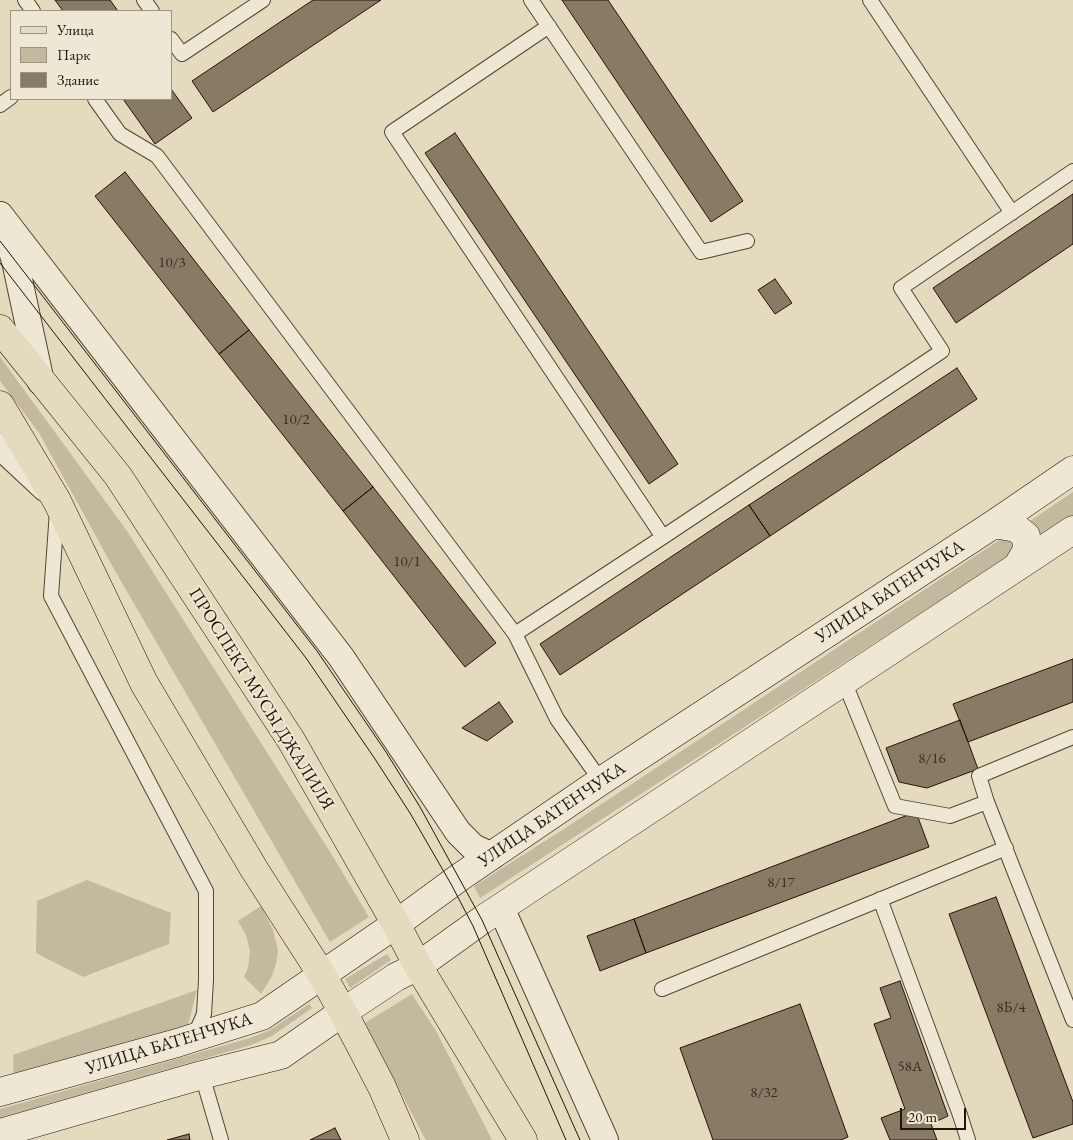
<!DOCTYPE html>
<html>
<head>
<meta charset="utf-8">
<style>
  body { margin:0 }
  #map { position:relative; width:1073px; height:1140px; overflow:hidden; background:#e4dabd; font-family:"EB Garamond",serif }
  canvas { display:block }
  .legend { position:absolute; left:10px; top:10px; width:162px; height:90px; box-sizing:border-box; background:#ede7d4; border:1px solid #9c9382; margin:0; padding:6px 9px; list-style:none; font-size:15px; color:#221508 }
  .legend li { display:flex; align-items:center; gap:10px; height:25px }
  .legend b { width:25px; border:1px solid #9c9382 }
  .scale { position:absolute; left:900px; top:1108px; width:66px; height:22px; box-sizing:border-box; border:2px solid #221508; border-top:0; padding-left:6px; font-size:15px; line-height:18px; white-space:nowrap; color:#221508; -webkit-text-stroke:4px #ede7d4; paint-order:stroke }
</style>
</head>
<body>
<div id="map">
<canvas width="1073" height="1140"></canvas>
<ul class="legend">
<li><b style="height:6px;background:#e4dabd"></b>Улица</li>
<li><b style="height:14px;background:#c3b99e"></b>Парк</li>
<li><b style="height:14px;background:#877b66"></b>Здание</li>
</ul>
<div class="scale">20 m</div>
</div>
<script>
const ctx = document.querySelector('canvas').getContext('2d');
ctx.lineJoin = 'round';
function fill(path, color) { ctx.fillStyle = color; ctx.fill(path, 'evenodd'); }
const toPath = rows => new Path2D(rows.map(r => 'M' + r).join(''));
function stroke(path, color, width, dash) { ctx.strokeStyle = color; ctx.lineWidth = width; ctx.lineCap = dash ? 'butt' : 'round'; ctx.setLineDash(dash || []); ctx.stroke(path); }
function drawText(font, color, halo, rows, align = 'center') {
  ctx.font = font + ' "EB Garamond",serif'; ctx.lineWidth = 4; ctx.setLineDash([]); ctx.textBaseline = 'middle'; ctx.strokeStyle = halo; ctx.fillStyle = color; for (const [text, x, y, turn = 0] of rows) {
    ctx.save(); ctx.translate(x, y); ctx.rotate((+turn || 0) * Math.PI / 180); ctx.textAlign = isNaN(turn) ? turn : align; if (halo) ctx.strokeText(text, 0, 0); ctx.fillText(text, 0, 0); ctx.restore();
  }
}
fill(toPath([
  [0,357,127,531,335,860,369,917,330,942,114,569,39,433,0,381],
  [1073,492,1073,515,1039,537,1038,527,1030,521],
  [1001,539,1008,539,1012,543,1014,548,1012,554,480,898,474,886,564,829],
  [87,880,171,913,169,944,83,977,36,953,37,901],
  [261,906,273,930,278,950,276,964,272,976,261,994,244,977,248,968,250,951,246,935,238,921],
  [387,954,391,960,350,988,345,979],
  [197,990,186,1033,14,1080,13,1055],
  [412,994,436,1031,492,1140,426,1140,424,1137,365,1023],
  [309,1004,312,1008,272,1036,251,1045,0,1118,0,1109,250,1038,270,1030]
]), '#c3b99e');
const building = toPath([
  [55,0,110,0,118,11,63,11,55,0],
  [313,0,381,0,213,112,192,81,313,0],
  [562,0,608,0,743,201,711,222,562,0],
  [171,89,192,118,155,144,123,99,171,99,171,89],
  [455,133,678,464,649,484,425,153,455,133],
  [125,172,249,330,219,354,95,196,125,172],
  [1073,194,1073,244,956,323,933,288,1073,194],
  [775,279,792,303,775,314,758,290,775,279],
  [249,330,373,487,343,511,219,354,249,330],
  [957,368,977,399,770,536,749,505,957,368],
  [373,487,496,643,465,667,343,511,373,487],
  [749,505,770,536,560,675,540,644,749,505],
  [1073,659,1073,702,968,742,953,704,1073,659],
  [499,702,513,722,487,741,462,728,499,702],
  [960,720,978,769,927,788,899,782,886,748,960,720],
  [916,812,929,847,646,953,634,919,916,812],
  [996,897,1073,1102,1073,1124,1033,1138,949,914,996,897],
  [634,919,646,953,600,971,587,936,634,919],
  [900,981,948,1116,931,1124,937,1140,890,1140,881,1118,905,1109,874,1024,891,1018,880,988,900,981],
  [800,1004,848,1137,841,1140,713,1140,680,1048,800,1004],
  [335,1128,341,1140,310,1140,335,1128],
  [189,1134,190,1140,167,1140,189,1134]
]);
fill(building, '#877b66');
stroke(building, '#221508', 1);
const service = toPath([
  [25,0,33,11],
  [144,0,152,11],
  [531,0,701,252,747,241],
  [870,0,1012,213],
  [549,26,392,132,663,537],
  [171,39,182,54,263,0],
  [95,99,120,134,157,156,515,634,557,719,601,781],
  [0,105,11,97],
  [57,511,51,596,206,891,206,980,204,1014,194,1037],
  [515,634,663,537,942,351,901,288,1073,171],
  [844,681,895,806,950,816,987,802],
  [1073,737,979,776,987,802,1073,1020],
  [880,899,960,1115,968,1140],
  [662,989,1006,848],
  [202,1075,221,1140]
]);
const minor = toPath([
  [0,215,341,657,458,832,473,847,492,856],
  [6,232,15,261,41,382],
  [0,446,45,488],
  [501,908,605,1140]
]);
const secondary = toPath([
  [994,524,1016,528,1026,536,1027,550,1017,567],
  [0,1092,177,1043,262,1016,396,924,460,877,601,781,994,524,1073,470],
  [0,1133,202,1075,281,1055,343,1012,396,977,418,966,482,920,1073,530]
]);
const primary = toPath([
  [0,329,118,476,291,740,396,924,418,966,523,1140],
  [0,405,57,501,144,683,254,869,322,975,343,1012,382,1087,405,1140]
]);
stroke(service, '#524635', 16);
stroke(minor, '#524635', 28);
stroke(secondary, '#221508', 29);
stroke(primary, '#221508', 29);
stroke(service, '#ede7d4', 14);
stroke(minor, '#ede7d4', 26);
stroke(secondary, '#ede7d4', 28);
stroke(primary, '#e4dabd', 28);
stroke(toPath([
  [0,241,317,651,386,752,420,807,482,920,580,1140],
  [0,263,306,658,375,759,410,813,451,884,473,926,566,1140]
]), '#221508', 1);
drawText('15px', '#3b2e20', null, [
  ["10/3",172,263],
  ["10/2",296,420],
  ["10/1",407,562],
  ["8/16",932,759],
  ["8/17",781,883],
  ["8Б/4",1011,1008],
  ["58А",910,1067],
  ["8/32",764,1093]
]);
drawText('18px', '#221508', '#ede7d4', [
  ["УЛИЦА БАТЕНЧУКА",890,592,-33],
  ["ПРОСПЕКТ МУСЫ ДЖАЛИЛЯ",261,699,58],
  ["УЛИЦА БАТЕНЧУКА",552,815,-34],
  ["УЛИЦА БАТЕНЧУКА",169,1044,-17]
]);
</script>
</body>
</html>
